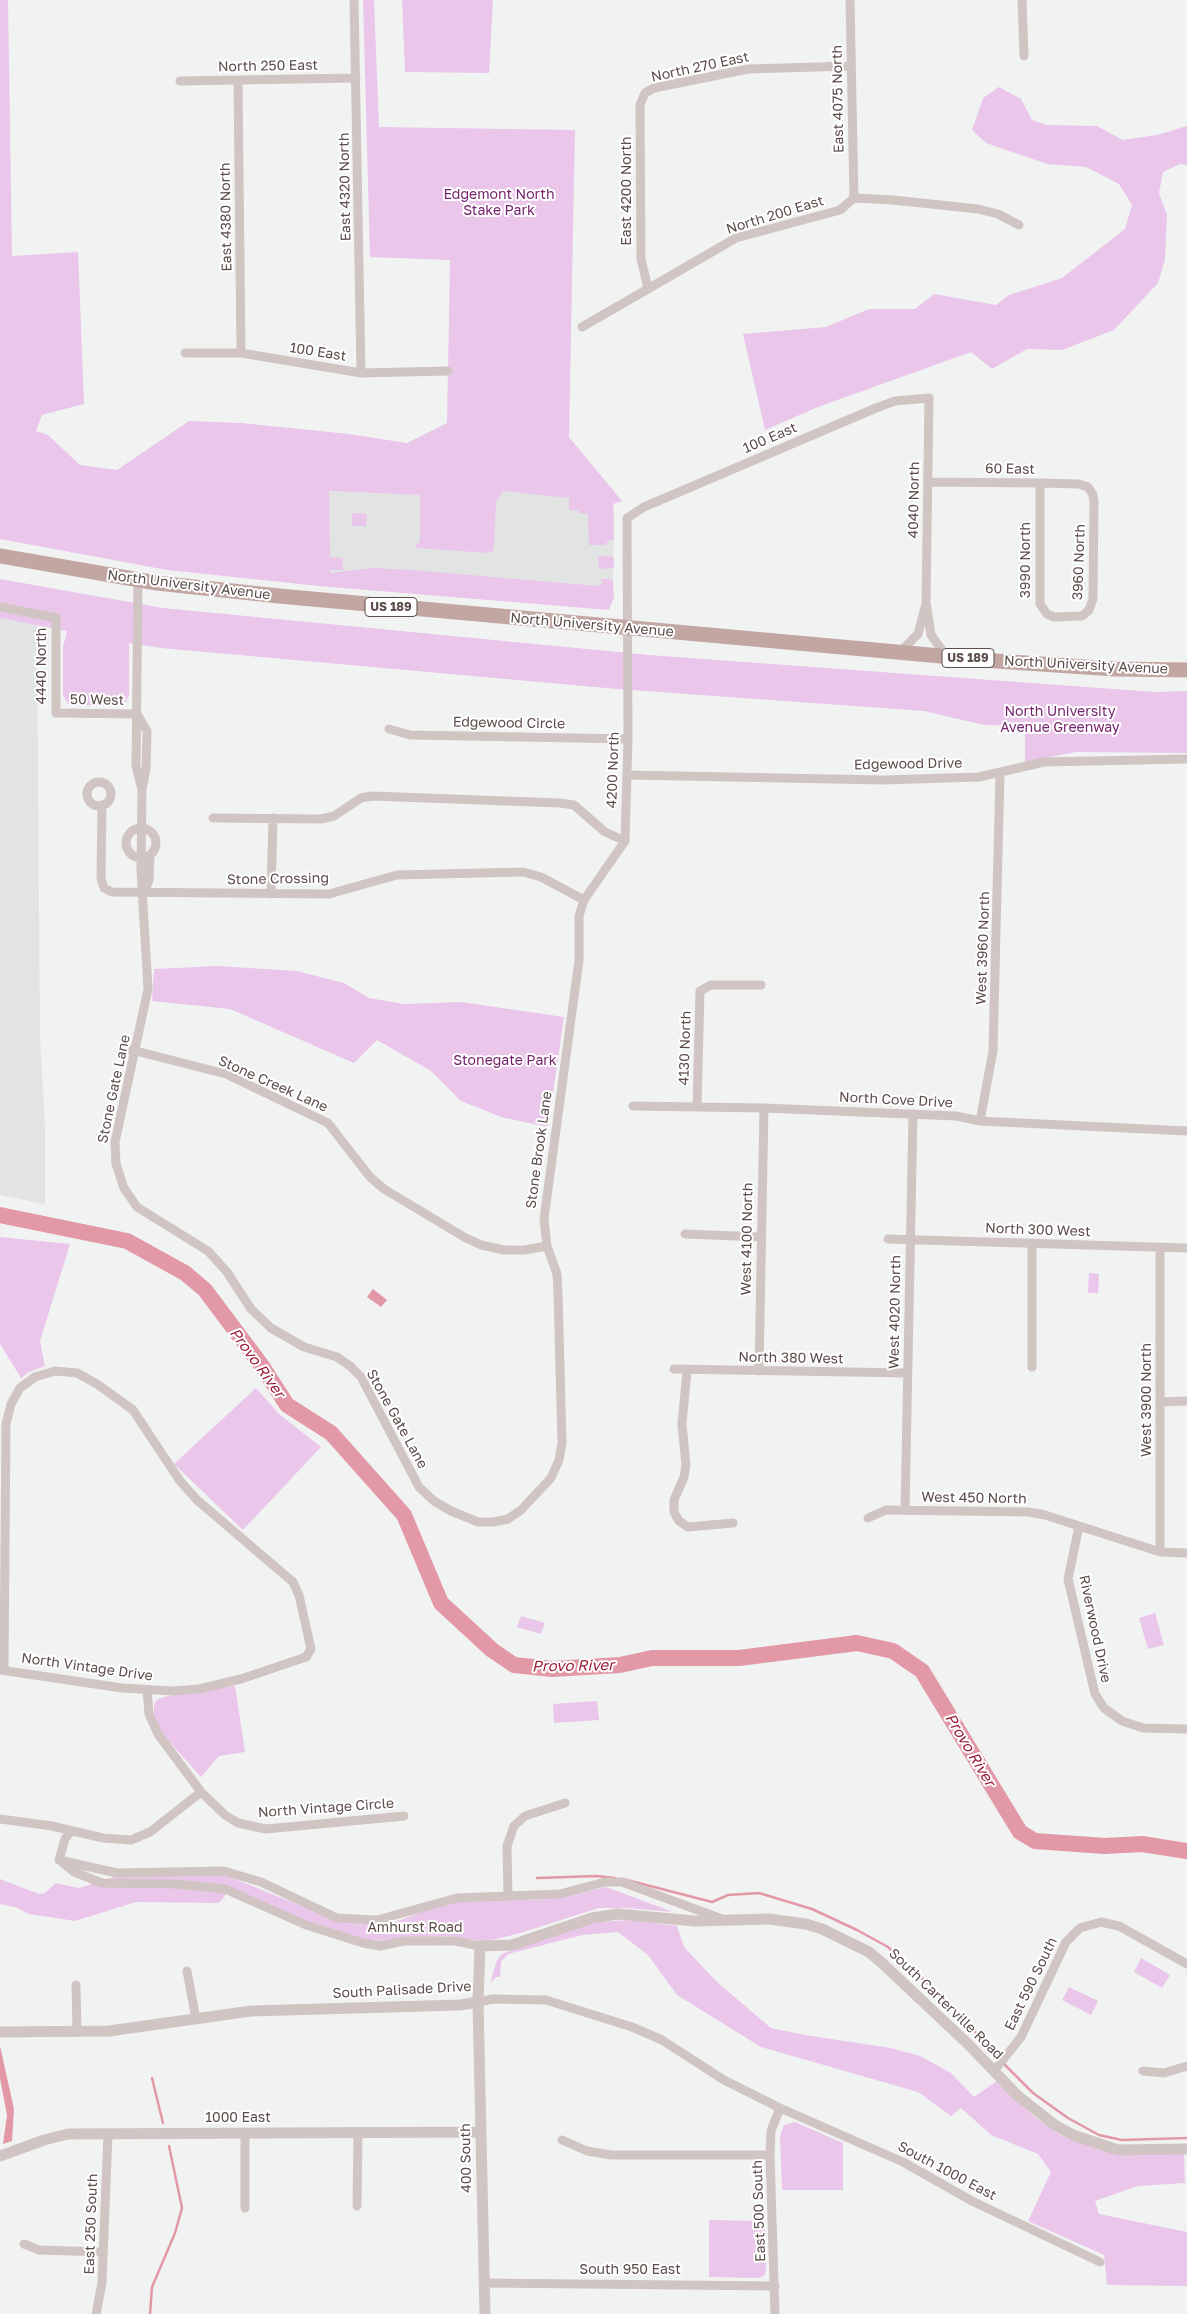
<!DOCTYPE html>
<html>
<head>
<meta charset="utf-8">
<style>
  body { margin:0 }
  canvas { display:block; background:#f1f3f2 }
</style>
</head>
<body>
<canvas width="1187" height="2314"></canvas>
<script>
const ctx = document.querySelector('canvas').getContext('2d');
ctx.lineJoin = 'round';
function fill(path, color) { ctx.fillStyle = color; ctx.fill(path, 'evenodd'); }
const toPath = rows => new Path2D(rows.map(r => 'M' + r).join(''));
function stroke(path, color, width, dash) { ctx.strokeStyle = color; ctx.lineWidth = width; ctx.lineCap = dash ? 'butt' : 'round'; ctx.setLineDash(dash || []); ctx.stroke(path); }
function drawText(font, color, halo, rows, align = 'center') {
  ctx.font = font + ' "Golos Text",sans-serif'; ctx.lineWidth = 4; ctx.setLineDash([]); ctx.textBaseline = 'middle'; ctx.strokeStyle = halo; ctx.fillStyle = color; for (const [text, x, y, turn = 0] of rows) {
    ctx.save(); ctx.translate(x, y); ctx.rotate((+turn || 0) * Math.PI / 180); ctx.textAlign = isNaN(turn) ? turn : align; if (halo) ctx.strokeText(text, 0, 0); ctx.fillText(text, 0, 0); ctx.restore();
  }
}
fill(toPath([
  [448,477,614,504,613,590,330,573,235,487,420,495],
  [0,615,37,623,40,1036,45,1126,45,1204,0,1195]
]), '#e2e4e3');
fill(toPath([
  [0,0,8,0,12,256,78,252,84,404,42,415,36,431,48,435,80,465,117,470,189,421,241,423,349,434,407,443,447,423,450,260,370,257,363,0,374,0,379,127,575,130,569,437,622,501,613,504,614,540,609,540,605,545,589,545,588,514,579,513,578,510,569,510,569,498,503,491,496,502,494,550,489,553,416,548,415,546,420,541,420,495,329,491,330,557,343,558,343,570,330,570,330,573,373,568,412,570,598,586,602,584,601,579,609,579,613,581,614,597,609,610,319,586,167,570,0,539],
  [402,0,493,0,489,73,405,72],
  [999,87,1021,99,1032,120,1047,125,1097,126,1123,140,1157,135,1187,126,1187,165,1180,164,1163,172,1159,193,1167,215,1165,259,1158,283,1114,330,1062,350,1027,349,992,369,971,352,818,407,765,430,743,334,826,327,869,309,915,309,934,294,996,305,1009,295,1062,278,1125,229,1132,205,1119,184,1086,167,1047,164,986,143,972,130,983,98],
  [352,513,367,514,366,526,352,526],
  [598,556,610,556,614,558,614,568,599,569],
  [0,579,163,608,649,655,1155,692,1187,691,1187,753,1076,752,1025,762,1025,726,984,725,924,711,617,689,161,648,129,643,129,695,126,702,118,706,74,705,68,704,63,695,63,647,67,631,0,618],
  [217,966,297,971,344,983,369,998,404,1004,461,1002,564,1017,548,1127,501,1117,461,1101,431,1071,377,1040,354,1063,230,1009,152,1001,154,969],
  [0,1237,70,1244,40,1341,45,1366,29,1372,21,1378,0,1344],
  [1089,1273,1099,1274,1098,1293,1088,1293],
  [256,1388,279,1414,321,1447,243,1530,174,1464],
  [1155,1613,1164,1645,1148,1649,1139,1618],
  [521,1616,545,1623,541,1634,517,1627],
  [235,1686,245,1752,219,1756,201,1777,159,1730,154,1717,154,1704,158,1699,168,1696],
  [597,1701,599,1720,554,1723,553,1704],
  [123,1874,225,1875,341,1922,387,1925,448,1902,483,1898,524,1900,561,1898,606,1887,673,1912,627,1908,599,1908,517,1934,492,1940,481,1941,447,1936,387,1941,366,1940,322,1928,231,1888,219,1903,136,1902,75,1921,29,1914,15,1907,0,1904,0,1879,39,1894,45,1893,56,1883,79,1888],
  [630,1920,677,1926,684,1947,717,1982,771,2028,805,2035,891,2048,920,2056,951,2073,974,2097,997,2081,1033,2116,1062,2136,1103,2151,1184,2152,1185,2183,1138,2186,1095,2201,1099,2214,1187,2232,1187,2286,1107,2285,1104,2255,1028,2221,1051,2172,1038,2154,991,2135,961,2108,951,2116,918,2092,761,2047,677,1995,648,1955,618,1932,582,1935,508,1954,501,1962,500,1977,496,1977,490,1983,497,1960,502,1954,514,1949,595,1922],
  [1141,1958,1170,1975,1162,1988,1134,1972],
  [1069,1987,1098,2001,1091,2015,1062,2000],
  [795,2122,843,2143,843,2190,782,2190,780,2136,784,2125],
  [709,2220,765,2221,766,2271,764,2276,758,2278,709,2277]
]), '#eac6eb');
fill(toPath([
  [373,1289,387,1300,381,1307,367,1297],
  [0,2046,14,2109,12,2141,3,2144,7,2115,0,2078]
]), '#e298a6');
stroke(toPath([
  [537,1878,597,1876,615,1878],
  [623,1879,712,1902,728,1895,759,1893,812,1909,857,1930,888,1947,955,2009,999,2059],
  [1003,2063,1033,2093,1068,2118,1099,2135,1122,2140,1187,2138],
  [152,2078,163,2123],
  [150,2314,152,2287,175,2233,182,2208,169,2146]
]), '#e298a6', 2.5);
stroke(toPath([
  [0,1215,127,1241,185,1273,205,1290,262,1366,287,1405,331,1433,404,1515,441,1603,492,1650,514,1665,552,1669,620,1665,652,1658,739,1658,857,1643,893,1651,922,1671,1020,1832,1035,1841,1105,1846,1142,1844,1187,1851]
]), '#e298a6', 16);
stroke(toPath([
  [354,0,361,373],
  [850,0,854,198],
  [1022,0,1024,56],
  [180,81,356,78],
  [238,81,241,353],
  [648,288,641,259,640,105,645,93,654,88,748,69,851,66],
  [582,327,736,238,840,210,854,198,893,200,978,209,998,214,1019,225],
  [185,353,241,353,361,373,448,371],
  [929,482,1040,483,1079,484,1088,487,1093,495,1094,503,1093,599,1089,610,1082,616,1054,617,1047,614,1040,604,1040,483],
  [138,580,136,766,141,786],
  [0,607,56,618,56,713,137,714],
  [900,652,918,634,926,604],
  [137,714,147,731,146,769,142,789,141,870,148,989,115,1142,116,1164,124,1188,137,1207,208,1251,227,1272,251,1309,271,1328,304,1347,337,1357,350,1366,361,1377,419,1487,434,1501,451,1511,478,1522,493,1522,508,1519,521,1510,551,1478,559,1460,562,1443,558,1293,557,1274,547,1246,544,1219,579,960,579,916,584,900,625,841,628,739,627,518,644,507,876,408,895,401,929,398,926,602,931,635,947,657],
  [389,729,410,735,628,739],
  [627,775,884,780,979,777,1044,762,1187,759],
  '87 794a12 12 0 1 1 24 0a12 12 0 1 1-24 0Z',
  [102,805,101,878,104,888,112,892,329,894,397,875,523,872,541,877,584,900],
  [213,818,321,819,334,816,361,798,372,796,560,803,574,805,605,832,625,841],
  '126 843a15 15 0 1 1 30 0a15 15 0 1 1-30 0Z',
  [145,891,149,880,150,856],
  [271,894,273,818],
  [124,1048,226,1074,328,1123,370,1177,384,1189,464,1237,481,1245,504,1250,524,1250,547,1246],
  [633,1106,764,1108,956,1116,980,1121,1187,1131],
  [697,1107,700,991,711,985,761,985],
  [980,1121,993,1051,1000,774],
  [685,1234,761,1237],
  [888,1239,1187,1248],
  [1032,1367,1032,1244],
  [674,1369,907,1373],
  [687,1371,682,1424,686,1465,684,1477,674,1500,674,1512,679,1521,688,1527,733,1523],
  [759,1371,764,1108],
  [1161,1402,1187,1401],
  [905,1510,913,1114],
  [868,1518,886,1510,1028,1512,1045,1515,1160,1552,1187,1553],
  [1079,1526,1068,1579,1095,1694,1104,1708,1122,1721,1143,1728,1187,1729],
  [1160,1552,1160,1247],
  [0,1670,122,1688,172,1691,199,1689,241,1679,306,1657,311,1649,299,1595,293,1582,197,1500,180,1481,133,1410,97,1384,77,1373,55,1371,35,1377,20,1388,11,1404,6,1424,4,1670],
  [147,1690,149,1714,158,1734,201,1792,225,1815,238,1823,266,1829,404,1816],
  [0,1819,52,1826,103,1838,131,1840,150,1832,201,1792],
  [59,1860,117,1873,224,1871,261,1882,337,1918,377,1920,457,1898,560,1894,605,1882,622,1882,722,1919],
  [59,1860,65,1839,71,1831],
  [62,1862,74,1872,102,1883,176,1884,225,1889,306,1925,363,1943,380,1946,404,1941,455,1941,480,1946],
  [508,1896,507,1846,514,1826,525,1816,565,1803],
  [187,1971,196,2019],
  [76,1985,77,2032],
  [478,2002,493,1999,546,2000,632,2027,662,2040,724,2080,780,2108,903,2162,972,2201,1100,2262],
  [994,2071,1021,2037,1066,1942,1080,1928,1101,1922,1119,1926,1187,1964],
  [1143,2071,1164,2073,1187,2066],
  [245,2133,245,2208],
  [562,2140,587,2151,611,2155,770,2155],
  [357,2206,358,2133],
  [24,2244,39,2250,103,2252],
  [484,2283,775,2286],
  [96,2314,102,2283,108,2134],
  [775,2314,770,2155,771,2131,780,2108]
]), '#d1c5c4', 9);
stroke(toPath([
  [0,2032,109,2031,251,2011,460,2005,478,2002],
  [0,2156,44,2140,68,2134,481,2132],
  [485,2314,478,2002,480,1946,512,1945,592,1918,617,1914,695,1921,769,1919,806,1924,822,1929,869,1952,882,1963,968,2044,1018,2096,1055,2125,1073,2135,1118,2150,1187,2149]
]), '#d1c5c4', 11);
stroke(toPath([
  [0,556,157,583,279,596,996,661,1115,669,1187,670]
]), '#c2a6a2', 15);
for (const [x, y, w] of [
  [391,607,52],
  [968,658,52]
]) { const box = new Path2D(); box.roundRect(x - w / 2, y - 9.5, w, 19, 4); ctx.fillStyle = '#fff'; ctx.fill(box); stroke(box, '#5c4d4b', 1); }
drawText('bold 12px', '#5c4d4b', null, [
  ["US 189",391,607],
  ["US 189",968,658]
]);
drawText('14px', '#5c4d4b', '#fff', [
  ["North 250 East",268,66,-1],
  ["North 270 East",700,67,-12],
  ["East 4075 North",838,99,-91],
  ["East 4320 North",345,187,-91],
  ["East 4200 North",627,191,-90],
  ["North 200 East",775,215,-17],
  ["East 4380 North",226,217,-91],
  ["100 East",318,352,9],
  ["100 East",770,438,-23],
  ["60 East",1010,469,1],
  ["4040 North",914,500,-89],
  ["3990 North",1026,560,-90],
  ["3960 North",1079,562,-88],
  ["North University Avenue",189,585,7],
  ["North University Avenue",592,625,5],
  ["North University Avenue",1086,665,3],
  ["4440 North",42,666,-90],
  ["50 West",97,700,1],
  ["Edgewood Circle",509,723,1],
  ["Edgewood Drive",908,764,-1],
  ["4200 North",613,770,-88],
  ["Stone Crossing",278,879,-1],
  ["West 3960 North",983,948,-88],
  ["4130 North",685,1048,-88],
  ["Stone Creek Lane",273,1084,24],
  ["Stone Gate Lane",114,1089,-78],
  ["North Cove Drive",896,1100,3],
  ["Stone Brook Lane",539,1150,-82],
  ["North 300 West",1038,1230,2],
  ["West 4100 North",747,1239,-89],
  ["West 4020 North",895,1312,-89],
  ["North 380 West",791,1358,1],
  ["West 3900 North",1147,1400,-90],
  ["Stone Gate Lane",397,1419,61],
  ["West 450 North",974,1498,1],
  ["Riverwood Drive",1095,1629,78],
  ["North Vintage Drive",87,1667,8],
  ["North Vintage Circle",326,1808,-4],
  ["Amhurst Road",415,1928],
  ["East 590 South",1031,1984,-64],
  ["South Palisade Drive",402,1990,-3],
  ["South Carterville Road",946,2004,44],
  ["1000 East",238,2118],
  ["400 South",466,2158,-91],
  ["South 1000 East",947,2171,28],
  ["East 500 South",759,2211,-92],
  ["East 250 South",91,2224,-88],
  ["South 950 East",630,2270]
]);
drawText('14px', '#76236d', '#fff', [
  ["Edgemont North",499,195],
  ["Stake Park",499,211],
  ["North University",1060,712],
  ["Avenue Greenway",1060,728],
  ["Stonegate Park",505,1061]
]);
drawText('italic 15px', '#9c1e35', '#fff', [
  ["Provo River",257,1363,54],
  ["Provo River",573,1666,-1],
  ["Provo River",970,1750,59]
]);
</script>
</body>
</html>
